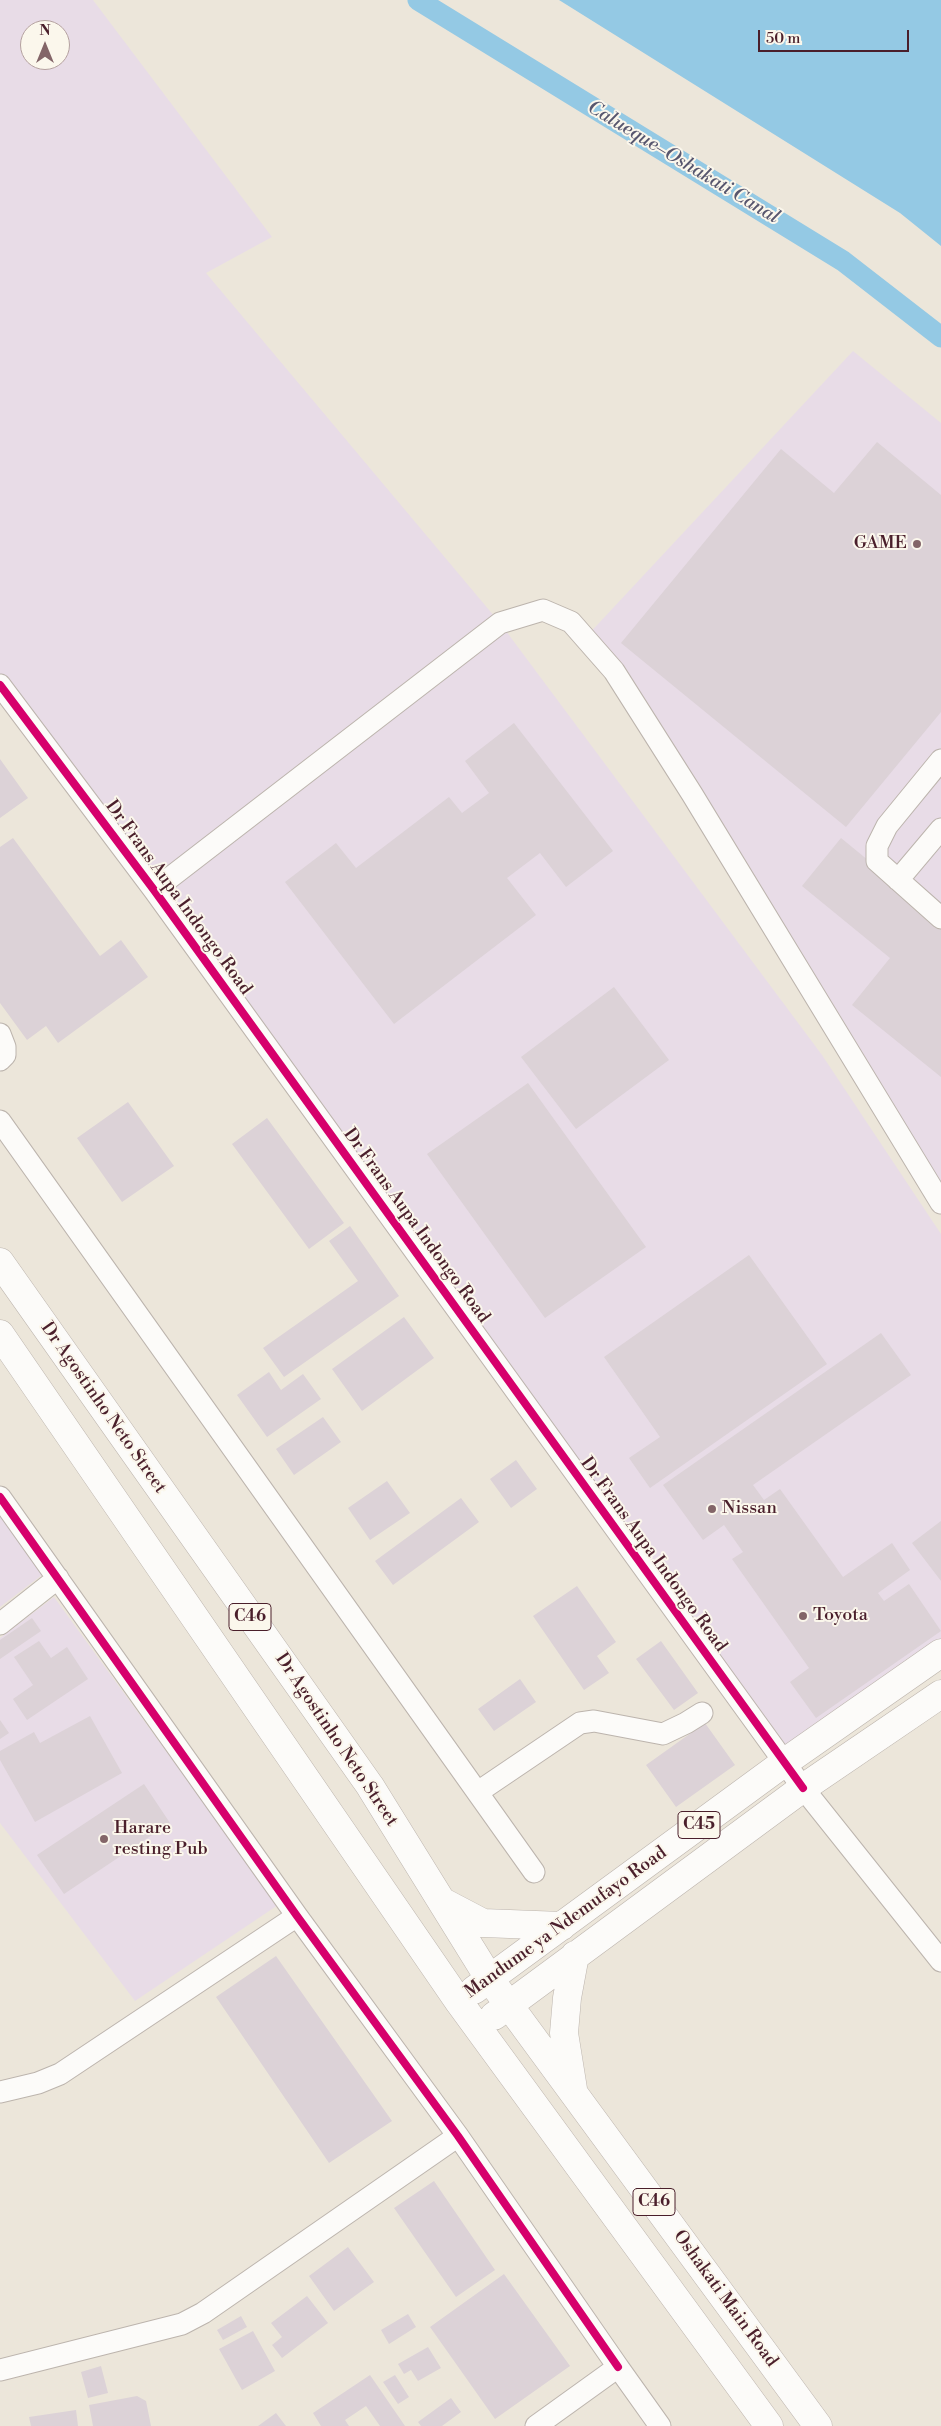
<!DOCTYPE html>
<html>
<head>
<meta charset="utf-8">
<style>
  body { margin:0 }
  #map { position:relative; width:941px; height:2426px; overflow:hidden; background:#ece6da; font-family:"Libre Bodoni",serif }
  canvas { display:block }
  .north { position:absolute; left:20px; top:20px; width:50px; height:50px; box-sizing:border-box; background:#fbf7ec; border:1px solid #b4a19f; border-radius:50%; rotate:0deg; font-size:14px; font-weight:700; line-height:20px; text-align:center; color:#4a1f2b }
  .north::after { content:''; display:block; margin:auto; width:18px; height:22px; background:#836568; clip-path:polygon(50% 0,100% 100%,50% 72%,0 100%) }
  .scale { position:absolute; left:758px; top:30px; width:151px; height:22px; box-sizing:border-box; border:2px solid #4a1f2b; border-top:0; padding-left:6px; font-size:15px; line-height:18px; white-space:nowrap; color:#4a1f2b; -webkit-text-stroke:4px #fbf7ec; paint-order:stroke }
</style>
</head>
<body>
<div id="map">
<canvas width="941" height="2426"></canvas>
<div class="north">N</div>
<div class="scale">50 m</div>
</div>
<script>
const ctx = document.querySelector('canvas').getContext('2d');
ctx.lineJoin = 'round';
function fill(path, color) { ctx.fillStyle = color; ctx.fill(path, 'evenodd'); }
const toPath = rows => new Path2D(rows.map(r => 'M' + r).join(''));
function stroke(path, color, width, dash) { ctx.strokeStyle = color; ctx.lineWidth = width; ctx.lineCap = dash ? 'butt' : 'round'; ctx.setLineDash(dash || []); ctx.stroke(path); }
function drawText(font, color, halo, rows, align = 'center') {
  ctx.font = font + ' "Libre Bodoni",serif'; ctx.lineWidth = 4; ctx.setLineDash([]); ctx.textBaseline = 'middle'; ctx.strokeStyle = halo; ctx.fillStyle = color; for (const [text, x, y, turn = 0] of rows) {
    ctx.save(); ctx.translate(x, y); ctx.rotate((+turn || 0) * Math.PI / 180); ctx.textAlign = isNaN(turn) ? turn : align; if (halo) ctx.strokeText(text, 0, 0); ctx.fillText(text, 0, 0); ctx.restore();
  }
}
fill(toPath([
  [0,0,93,0,272,237,206,273,500,623,822,1055,941,1234,941,1653,785,1762,0,685],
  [30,30,60,30,60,60,30,60],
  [853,351,941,423,941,1203,585,638],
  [0,1515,42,1575,0,1607],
  [54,1597,278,1905,135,2001,0,1823,0,1638]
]), '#e8dce7');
fill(toPath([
  [559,0,941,0,941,246,900,213]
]), '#94c9e4');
stroke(toPath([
  [418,0,843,261,941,337]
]), '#94c9e4', 21);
fill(toPath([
  [877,442,941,495,941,712,846,827,621,643,781,449,834,493],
  [514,723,613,851,566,887,540,853,507,878,536,915,394,1024,285,882,336,843,356,868,449,797,462,813,489,793,465,761],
  [0,759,28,798,0,818],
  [13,838,100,956,121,940,148,977,58,1043,46,1026,27,1040,0,1003,0,847],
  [841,838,941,920,941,1077,852,1005,890,958,802,886],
  [614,987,669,1060,576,1129,521,1057],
  [528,1083,646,1247,545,1318,427,1154],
  [128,1102,174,1166,122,1202,77,1138],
  [267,1118,344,1223,309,1249,232,1144],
  [350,1226,399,1296,284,1377,263,1348,358,1281,329,1241],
  [749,1255,827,1364,650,1488,629,1458,660,1437,604,1357],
  [404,1317,434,1358,362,1411,332,1369],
  [881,1333,911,1375,753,1485,764,1500,780,1489,843,1577,892,1543,910,1570,878,1593,884,1601,909,1584,941,1631,816,1718,790,1682,809,1668,732,1559,743,1552,724,1525,703,1540,663,1485],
  [269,1372,281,1390,303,1374,321,1399,267,1437,237,1395],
  [323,1417,341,1442,294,1475,276,1449],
  [516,1460,537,1489,511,1508,490,1479],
  [387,1481,410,1513,370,1540,348,1508],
  [461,1498,479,1522,393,1585,375,1561],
  [941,1521,941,1581,912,1543],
  [577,1586,616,1642,597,1656,609,1673,584,1690,533,1616],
  [32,1618,41,1631,0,1659,0,1640],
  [39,1641,51,1658,67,1647,88,1679,27,1720,13,1699,33,1685,14,1657],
  [661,1641,698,1693,674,1710,636,1659],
  [520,1679,536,1702,494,1731,478,1709],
  [90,1716,122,1773,35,1822,0,1760,0,1751,34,1732,40,1743],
  [0,1720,9,1733,0,1739],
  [705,1723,735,1765,676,1807,646,1765],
  [144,1784,170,1823,64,1894,37,1855],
  [276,1956,392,2121,329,2163,216,1997],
  [434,2181,495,2270,456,2297,394,2208],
  [348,2247,374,2282,334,2311,309,2276],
  [504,2274,570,2366,495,2419,430,2327],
  [307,2296,328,2323,282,2358,272,2345,282,2337,271,2323],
  [408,2314,416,2327,389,2344,381,2330],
  [241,2316,247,2327,223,2340,217,2330],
  [253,2331,275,2371,242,2390,219,2349],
  [428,2347,441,2368,418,2381,411,2370,404,2374,398,2364],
  [101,2366,108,2393,88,2398,81,2372],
  [370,2375,405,2426,380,2426,366,2406,345,2420,349,2426,321,2426,313,2413],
  [395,2375,409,2397,398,2404,383,2382],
  [137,2396,146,2401,151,2426,93,2426,89,2405],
  [451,2398,461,2412,442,2426,421,2426,418,2422],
  [76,2410,78,2426,31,2426,29,2417],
  [276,2413,286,2426,258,2426]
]), '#dcd2d7');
const minor = toPath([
  [0,685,154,890,803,1788,941,1961],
  [941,760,887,826,877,846,877,861,941,918],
  [898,880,941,829],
  [154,890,500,623,543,610,571,622,614,671,692,794,941,1203],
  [0,1034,5,1047,5,1055,0,1060],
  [0,1121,534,1872],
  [0,1497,297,1916,458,2136,618,2367],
  [0,1624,58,1578],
  [478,1792,580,1723,594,1721,663,1734,686,1723,702,1713],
  [0,2092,38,2083,60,2074,297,1916],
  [0,2370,182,2324,203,2313,458,2136],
  [536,2426,618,2367,660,2426]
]);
const major = toPath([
  [0,1262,370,1786,489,1978,818,2426],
  [0,1334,459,2002,769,2426],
  [443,1902,483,1923,562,1926],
  [474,1990,785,1762,941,1653],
  [494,2016,803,1788,941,1694],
  [573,2089,564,2033,567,1998,575,1955]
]);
stroke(minor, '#bcb4ad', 23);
stroke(major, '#bcb4ad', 29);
stroke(minor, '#fcfbf9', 21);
stroke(major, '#fcfbf9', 28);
stroke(toPath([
  [0,685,154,890,803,1788],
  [0,1497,297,1916,458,2136,618,2367]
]), '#d6006c', 8);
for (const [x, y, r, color] of [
  [917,544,5,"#836568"],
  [712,1509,5,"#836568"],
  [803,1616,5,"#836568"],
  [104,1839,5,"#836568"]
]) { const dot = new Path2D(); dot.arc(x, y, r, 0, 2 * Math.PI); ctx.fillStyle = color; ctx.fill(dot); stroke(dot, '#fbf7ec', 2); }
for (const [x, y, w] of [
  [250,1617,42],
  [699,1825,42],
  [654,2202,42]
]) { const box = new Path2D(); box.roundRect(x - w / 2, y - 13.5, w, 27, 4); ctx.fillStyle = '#fbf7ec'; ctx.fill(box); stroke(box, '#4a1f2b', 1); }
drawText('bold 16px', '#4a1f2b', null, [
  ["C46",250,1617],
  ["C45",699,1825],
  ["C46",654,2202]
]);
drawText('18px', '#4a1f2b', '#fbf7ec', [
  ["GAME",907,544,"right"],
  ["Nissan",722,1509],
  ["Toyota",813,1616],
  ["Harare",114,1829],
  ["resting Pub",114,1850]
], 'left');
drawText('18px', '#4a1f2b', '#fbf7ec', [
  ["Dr Frans Aupa Indongo Road",178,898,54],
  ["Dr Frans Aupa Indongo Road",416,1226,54],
  ["Dr Agostinho Neto Street",103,1408,55],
  ["Dr Frans Aupa Indongo Road",653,1555,54],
  ["Dr Agostinho Neto Street",336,1740,56],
  ["Mandume ya Ndemufayo Road",566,1923,-36],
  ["Oshakati Main Road",725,2299,54]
]);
drawText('italic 19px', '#57566e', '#fbf7ec', [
  ["Calueque–Oshakati Canal",683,163,31]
]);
</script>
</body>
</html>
